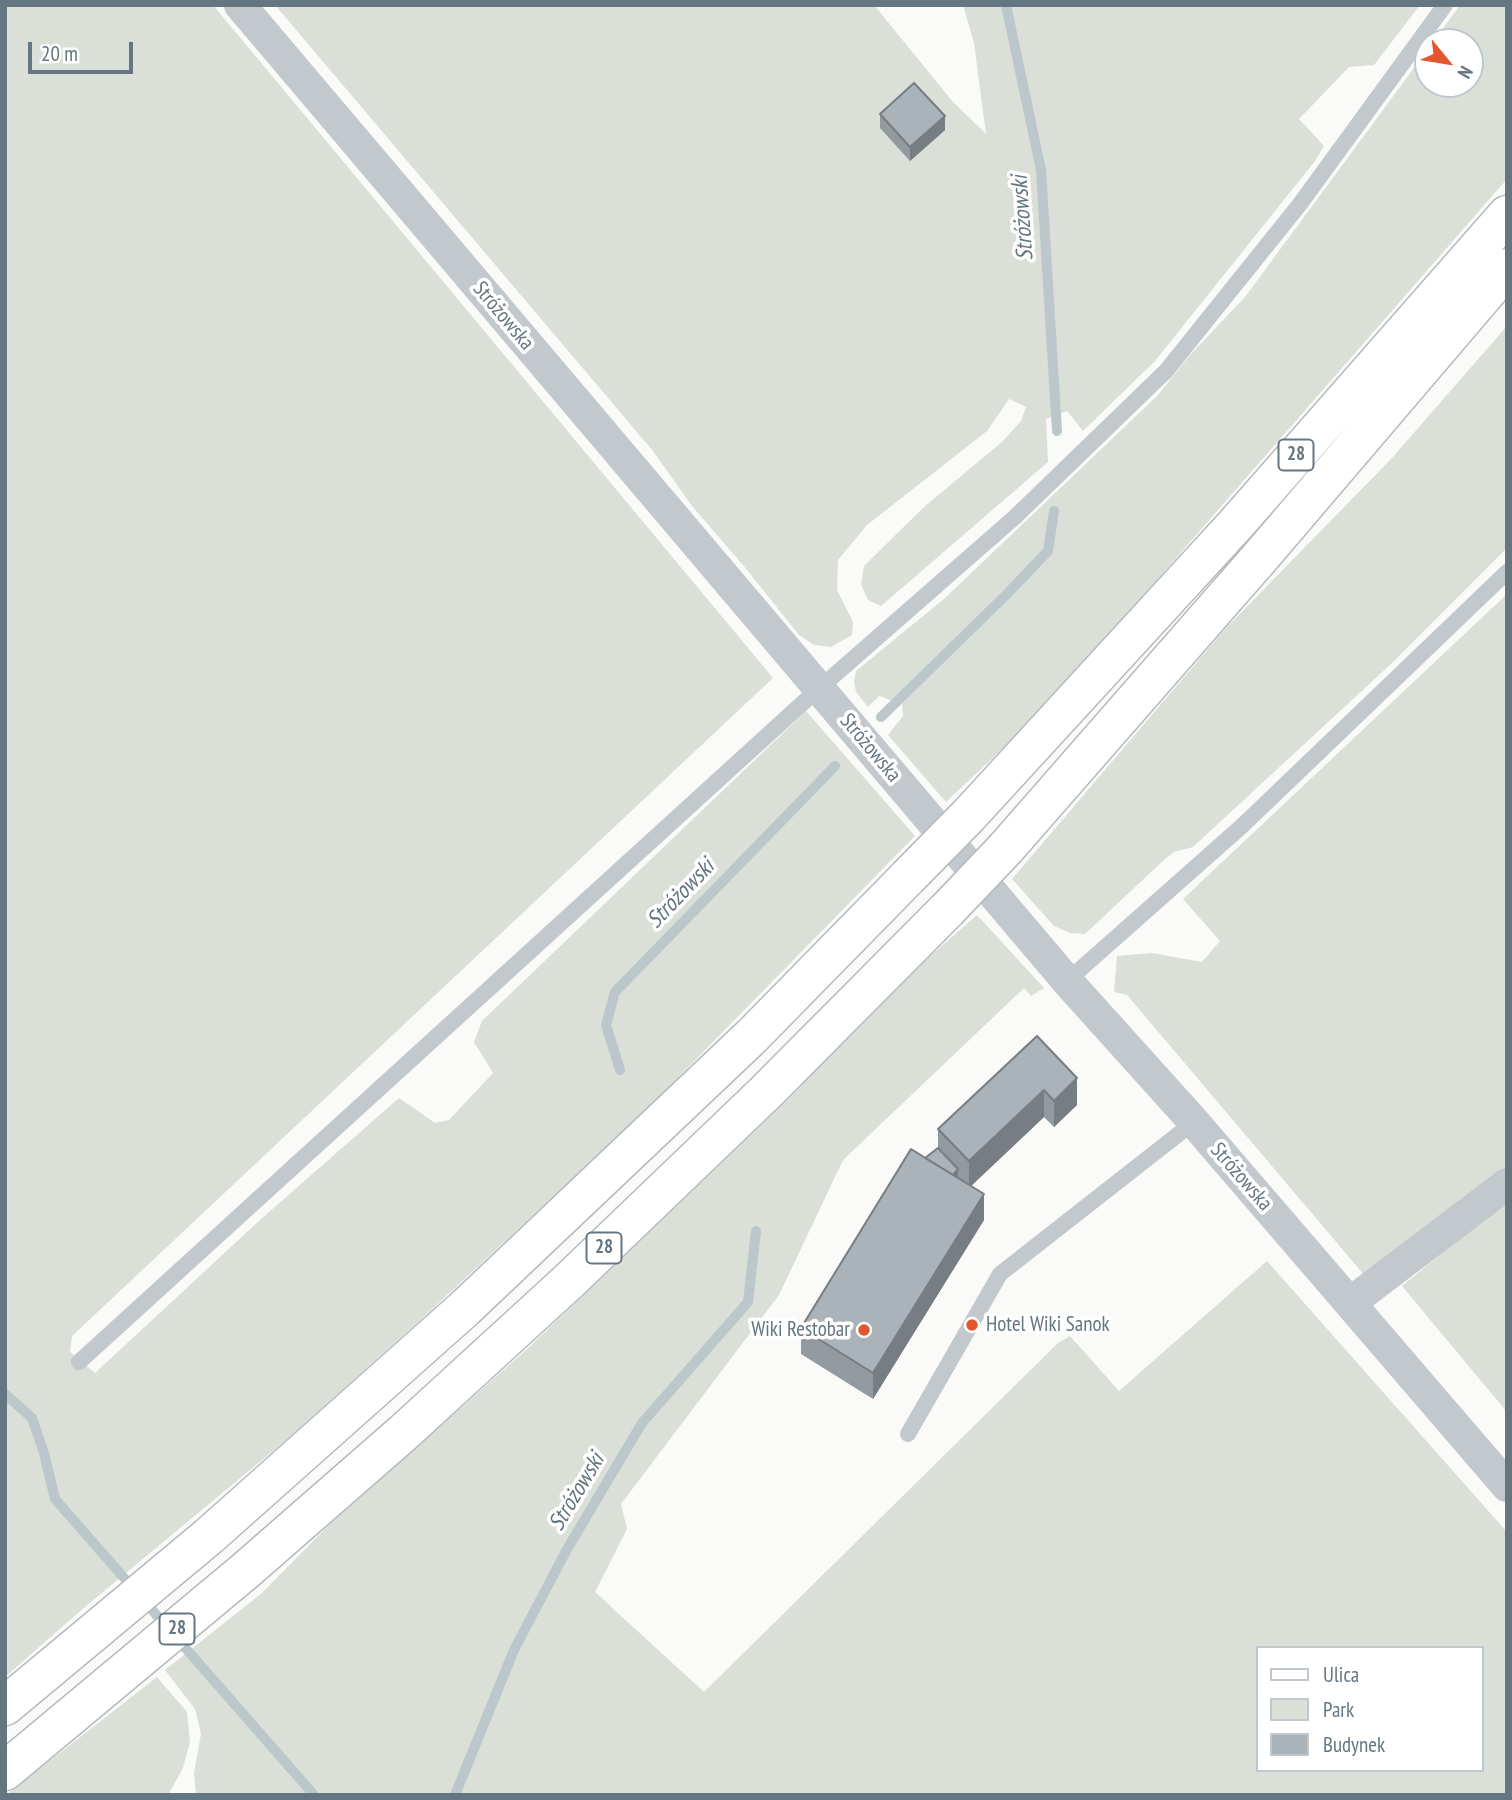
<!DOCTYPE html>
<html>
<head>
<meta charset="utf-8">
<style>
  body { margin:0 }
  #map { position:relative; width:1512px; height:1800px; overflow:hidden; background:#fafaf8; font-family:"PT Sans Narrow",sans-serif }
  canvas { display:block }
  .frame { position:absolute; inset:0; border:7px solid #657683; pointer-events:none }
  .legend { position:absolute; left:1256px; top:1646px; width:228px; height:126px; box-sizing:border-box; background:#fff; border:2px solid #c1c8cd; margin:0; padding:9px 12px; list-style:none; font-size:21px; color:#657683 }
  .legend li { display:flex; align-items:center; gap:14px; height:35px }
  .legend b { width:35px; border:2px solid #c1c8cd }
  .north { position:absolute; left:1414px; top:28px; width:70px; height:70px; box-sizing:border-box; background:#fff; border:2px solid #c1c8cd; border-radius:50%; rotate:120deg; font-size:19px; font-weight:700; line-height:28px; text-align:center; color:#657683 }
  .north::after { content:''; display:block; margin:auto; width:24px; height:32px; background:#e4572e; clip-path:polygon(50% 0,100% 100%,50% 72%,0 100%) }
  .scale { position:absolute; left:28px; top:42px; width:105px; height:32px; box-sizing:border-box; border:4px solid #657683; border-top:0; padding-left:9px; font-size:21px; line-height:24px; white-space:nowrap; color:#657683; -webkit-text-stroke:5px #fff; paint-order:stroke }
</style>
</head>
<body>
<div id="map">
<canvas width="1512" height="1800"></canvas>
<div class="frame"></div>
<ul class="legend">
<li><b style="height:9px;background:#fff"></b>Ulica</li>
<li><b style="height:19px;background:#dadfd7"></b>Park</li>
<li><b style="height:19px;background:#aab3b9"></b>Budynek</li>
</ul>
<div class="north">N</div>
<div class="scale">20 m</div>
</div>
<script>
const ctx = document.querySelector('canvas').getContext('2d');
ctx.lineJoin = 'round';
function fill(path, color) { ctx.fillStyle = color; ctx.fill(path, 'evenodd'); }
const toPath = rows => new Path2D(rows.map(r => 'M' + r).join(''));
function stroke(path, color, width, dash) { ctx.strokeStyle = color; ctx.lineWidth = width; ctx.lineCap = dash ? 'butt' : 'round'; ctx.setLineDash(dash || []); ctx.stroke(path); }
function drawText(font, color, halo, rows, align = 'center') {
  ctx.font = font + ' "PT Sans Narrow",sans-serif'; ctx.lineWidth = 7; ctx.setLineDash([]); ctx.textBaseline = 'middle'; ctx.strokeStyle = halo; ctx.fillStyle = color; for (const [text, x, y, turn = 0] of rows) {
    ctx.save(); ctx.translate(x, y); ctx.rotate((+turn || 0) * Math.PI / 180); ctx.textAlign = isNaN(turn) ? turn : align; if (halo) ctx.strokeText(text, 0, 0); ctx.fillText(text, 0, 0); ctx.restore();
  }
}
fill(toPath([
  [5,5,213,5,773,678,72,1336,70,1352,95,1373,260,1220,399,1098,435,1123,449,1120,493,1073,474,1042,482,1021,806,711,915,836,655,1101,429,1312,291,1436,86,1606,5,1677],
  [275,5,874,5,953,102,986,134,974,43,963,5,1420,5,1374,65,1349,67,1299,119,1324,146,1315,161,1155,361,1083,431,1067,411,1046,419,1048,462,881,606,868,600,861,584,864,566,923,508,1003,441,1021,421,1026,407,1009,399,987,431,867,525,838,560,837,590,853,622,852,635,831,647,814,645,799,635,743,565,692,506,653,451],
  [1460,5,1507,5,1507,179,1108,636,998,753,946,802,888,735,903,716,902,704,879,696,868,707,856,692,854,681,856,671,945,598,1157,396,1190,355,1245,297,1428,49,1428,84,1470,84,1470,42,1433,42],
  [1507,326,1507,548,1393,662,1193,847,1174,852,1165,859,1085,934,1070,933,1054,926,1012,879,1225,629,1392,458],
  [1507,594,1507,1166,1365,1276,1127,995,1114,992,1117,956,1152,953,1202,962,1220,941,1183,899],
  [977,915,1044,988,1031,996,1024,988,843,1160,779,1295,621,1504,627,1529,595,1592,704,1692,1058,1343,1070,1336,1119,1391,1267,1261,1507,1532,1507,1795,196,1795,194,1773,201,1734,195,1709,165,1670,262,1593,328,1526,526,1350,785,1102,913,971],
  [1258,1648,1482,1648,1482,1770,1258,1770],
  [1507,1200,1507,1412,1402,1286],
  [157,1677,187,1712,190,1742,183,1768,168,1795,6,1795]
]), '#dadfd7');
stroke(toPath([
  [1006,5,1041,170,1057,431],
  [881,717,1006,595,1048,551,1054,511],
  [620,1070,606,1025,615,992,835,766],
  [5,1394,32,1418,44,1453,55,1499,314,1795],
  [455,1795,514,1650,566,1551,642,1423,748,1302,756,1231]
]), '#bbc7cb', 10);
const primary = toPath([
  [969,815,1236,524,1507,215],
  [1006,848,1263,554,1507,268],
  [5,1706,209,1536,464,1309,752,1036,908,877],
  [5,1771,245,1571,403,1433,569,1281,766,1092,947,910]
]);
stroke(primary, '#b5babe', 41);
stroke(toPath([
  [1067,981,1242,826,1507,572],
  [79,1362,806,700,1015,517,1166,371,1300,204,1445,5],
  [908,1434,1000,1274,1194,1122]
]), '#c3c8cc', 16);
stroke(toPath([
  [240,5,1067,981,1194,1122,1507,1486],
  [1350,1303,1507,1184]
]), '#c3c8cc', 32);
stroke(primary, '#fff', 38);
const primaryBridge = toPath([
  [908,877,969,815],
  [947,910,1006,848]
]);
stroke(primaryBridge, '#b5babe', 41, []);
stroke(primaryBridge, '#fff', 38);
fill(toPath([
  [880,114,945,130,910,161,880,128],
  [1037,1036,1077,1105,1054,1127,1044,1117,971,1186,984,1220,873,1399,801,1354,801,1328,925,1158,938,1148,938,1129]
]), '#929a9f');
fill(toPath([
  [945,116,945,130,910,161,910,147],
  [1077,1078,1077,1105,1054,1127,1054,1101],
  [1044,1090,1044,1117,969,1188,969,1161],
  [958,1169,958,1176,942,1195,942,1188],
  [984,1194,984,1220,873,1399,873,1373]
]), '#777d82');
const building = toPath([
  [914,83,945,116,910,147,880,114,914,83],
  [1037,1036,1077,1078,1054,1101,1044,1090,969,1161,938,1129,1037,1036],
  [938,1148,958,1169,953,1175,925,1158,938,1148],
  [911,1149,984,1194,873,1373,801,1328,911,1149]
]);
fill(building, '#aab3b9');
stroke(building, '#777d82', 2);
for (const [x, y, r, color] of [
  [972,1325,7,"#e4572e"],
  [864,1330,7,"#e4572e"]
]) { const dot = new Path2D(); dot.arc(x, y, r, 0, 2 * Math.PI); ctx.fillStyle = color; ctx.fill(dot); stroke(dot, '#fff', 2.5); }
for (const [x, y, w] of [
  [1296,455,35],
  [604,1248,35],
  [177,1629,35]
]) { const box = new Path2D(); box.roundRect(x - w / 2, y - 15.5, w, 31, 5); ctx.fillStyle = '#fff'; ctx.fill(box); stroke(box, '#657683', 2); }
drawText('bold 19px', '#657683', null, [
  ["28",1296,455],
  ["28",604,1248],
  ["28",177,1629]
]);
drawText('21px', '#657683', '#fff', [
  ["Stróżowska",503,316,50],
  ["Stróżowska",870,748,50],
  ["Stróżowska",1241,1177,49]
]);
drawText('21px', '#657683', '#fff', [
  ["Hotel Wiki Sanok",986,1325],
  ["Wiki Restobar",850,1330,"right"]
], 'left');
drawText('italic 23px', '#60757c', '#fff', [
  ["Stróżowski",1023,218,-94],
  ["Stróżowski",681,894,-46],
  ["Stróżowski",577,1492,-59]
]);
</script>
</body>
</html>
